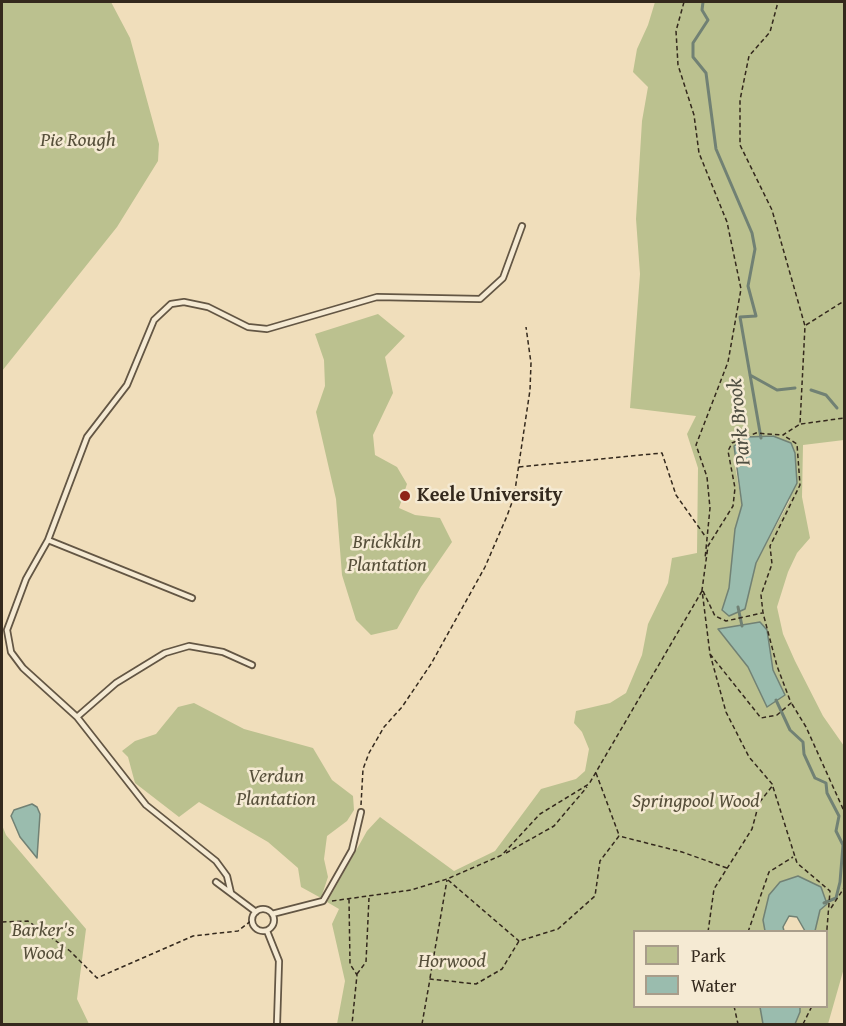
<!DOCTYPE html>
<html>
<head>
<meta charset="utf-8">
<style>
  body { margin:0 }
  #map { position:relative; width:846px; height:1026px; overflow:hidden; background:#f0debb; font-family:"Gentium Book Plus",serif }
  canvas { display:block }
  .frame { position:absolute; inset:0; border:3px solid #34291d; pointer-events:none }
  .legend { position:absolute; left:633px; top:930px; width:195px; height:78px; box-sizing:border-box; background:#f5ead3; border:2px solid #a89d8a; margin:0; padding:8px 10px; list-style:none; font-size:18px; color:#34291d }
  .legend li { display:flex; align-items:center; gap:12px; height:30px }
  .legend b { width:30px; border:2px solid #a89d8a }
</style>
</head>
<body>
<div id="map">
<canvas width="846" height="1026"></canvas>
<div class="frame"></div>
<ul class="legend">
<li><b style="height:16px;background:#bbc18f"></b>Park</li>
<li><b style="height:16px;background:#9abcae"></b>Water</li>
</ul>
</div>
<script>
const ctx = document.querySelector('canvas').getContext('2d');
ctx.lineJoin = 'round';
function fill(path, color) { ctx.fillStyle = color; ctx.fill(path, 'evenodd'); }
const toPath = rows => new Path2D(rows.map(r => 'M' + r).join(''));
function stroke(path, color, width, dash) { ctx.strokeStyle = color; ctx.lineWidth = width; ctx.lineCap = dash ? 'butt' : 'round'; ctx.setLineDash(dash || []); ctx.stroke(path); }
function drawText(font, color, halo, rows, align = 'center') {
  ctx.font = font + ' "Gentium Book Plus",serif'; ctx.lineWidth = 5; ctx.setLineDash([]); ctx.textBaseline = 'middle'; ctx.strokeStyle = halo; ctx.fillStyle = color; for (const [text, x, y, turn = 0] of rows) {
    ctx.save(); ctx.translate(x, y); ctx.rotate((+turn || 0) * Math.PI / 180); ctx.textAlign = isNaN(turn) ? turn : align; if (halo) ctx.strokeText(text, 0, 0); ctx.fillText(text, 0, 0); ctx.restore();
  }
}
fill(toPath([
  [2,2,111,2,130,38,159,144,158,161,117,227,2,371],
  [655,2,844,2,844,440,803,445,802,497,810,538,797,553,788,572,777,607,783,634,795,661,823,716,844,746,844,968,828,1024,795,1024,800,1007,826,1006,826,932,815,931,820,910,763,920,765,931,634,932,634,1006,760,1007,763,1024,337,1024,345,981,332,924,339,909,327,902,367,831,380,817,454,871,495,851,541,789,576,779,585,771,589,749,582,732,574,723,576,711,610,703,626,693,642,655,648,624,668,583,672,558,697,553,698,468,687,434,696,416,630,408,640,274,636,219,642,121,648,87,633,72,637,49,648,25],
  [773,436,790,500,756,563,745,609,723,610,729,588,735,529,742,505,734,460,747,437],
  [767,630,773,670,767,707,748,667],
  [378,314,405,336,385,357,393,393,373,435,375,455,397,467,407,484,399,508,415,515,440,518,452,542,421,587,397,629,371,635,356,620,342,575,336,499,316,412,325,386,324,360,315,334],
  [194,703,244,729,313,748,332,780,353,796,354,810,347,821,327,836,324,859,328,877,321,898,301,887,298,868,268,842,199,802,179,817,135,783,128,757,122,751,135,741,156,734,178,707],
  [2,825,6,835,86,929,77,999,89,1024,2,1024]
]), '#bbc18f');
const water = toPath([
  [773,436,791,443,795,453,797,483,756,563,745,609,729,616,722,610,729,588,735,529,742,505,734,446,747,437,773,436],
  [760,622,767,630,773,670,785,695,767,707,748,667,718,629,760,622],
  [32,804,37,807,40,814,37,858,20,837,11,816,14,810,32,804],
  [798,876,821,887,827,904,820,910,815,931,805,931,797,917,789,916,783,927,784,931,765,931,763,920,769,895,780,882,798,876],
  [760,1007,800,1007,800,1012,795,1024,763,1024,760,1007]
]);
fill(water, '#9abcae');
stroke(water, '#718174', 1.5);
stroke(toPath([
  [703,2,702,10,708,20,693,43,693,57,706,73,716,149,752,233,755,249,748,286,756,316,740,317,761,438],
  [750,375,777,390,795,388],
  [811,390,826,395,837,408],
  [738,607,742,626],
  [776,700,790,730,803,742,804,754,815,778,826,783,827,793,839,816,836,831,843,845,840,882,836,898,824,903]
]), '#718174', 3);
const lane = toPath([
  [48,540,87,437,127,385,154,320,171,304,184,302,208,307,248,327,267,329,377,297,480,299,503,278,522,226],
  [77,717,23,668,11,652,7,630,26,579,48,540,192,598],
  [216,882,256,912],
  [231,893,227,876,216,861,146,805,77,717,116,683,165,653,189,646,223,652,252,665],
  '252 920a11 11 0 1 1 22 0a11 11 0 1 1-22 0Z',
  [272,914,323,901,352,850,361,812],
  [267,931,279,961,277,1024]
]);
stroke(lane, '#635644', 8);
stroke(toPath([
  [684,2,676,31,678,65,694,115,699,153,727,222,741,289,728,362,696,445,707,477,710,508,705,559],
  [806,325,844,301],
  [801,424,844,418],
  [519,467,662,453,676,495,705,536],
  [703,591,715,616,726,621,762,613],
  [710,654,761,718,777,715,791,703,777,666,763,613,761,595,772,564,770,546,800,485,797,444,783,435,800,424,805,326,772,210,740,145,740,100,749,56,770,32,778,2],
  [792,704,806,727,844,811],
  [596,773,619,835],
  [773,787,797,863,830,891,826,941],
  [361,805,363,769,369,753,384,727,402,707,431,664,485,567,507,516,514,497,530,390,531,363,526,327],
  [506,853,554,826,587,787],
  [448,880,519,941],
  [349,899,350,964,357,975,352,1024],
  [332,901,411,890,447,879,502,855,540,814,589,784,702,591],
  [831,908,844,888],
  [2,922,28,921,70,951,97,978,193,936,238,931,252,920],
  [708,932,714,889,752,829,759,803,773,785,749,757,726,712,710,654,702,590,708,546,733,506,735,488,728,451,732,443,756,433,782,435],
  [748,932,769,872,793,857],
  [357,974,366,962,369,898],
  [430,978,447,880],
  [734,1006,738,1024],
  [422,1024,430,979,476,984,502,969,519,941,558,929,595,896,600,861,619,836,682,852,727,868],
  [803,1024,812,1006]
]), '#34291d', 1.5, [4.5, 3]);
stroke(lane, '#f5ead3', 4.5);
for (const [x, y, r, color] of [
  [405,496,6,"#8f2418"]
]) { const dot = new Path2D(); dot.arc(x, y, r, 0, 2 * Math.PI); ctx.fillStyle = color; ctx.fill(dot); stroke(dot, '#f5ead3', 2); }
drawText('italic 20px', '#564f3a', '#f5ead3', [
  ["Pie Rough",78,141],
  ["Brickkiln",387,543],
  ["Plantation",387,566],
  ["Verdun",276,777],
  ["Plantation",276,800],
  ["Springpool Wood",696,802],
  ["Barker's",43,931],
  ["Wood",43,954],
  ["Horwood",452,962]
]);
drawText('bold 20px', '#34291d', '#f5ead3', [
  ["Keele University",417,496]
], 'left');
drawText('italic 21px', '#4e4e41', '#f5ead3', [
  ["Park Brook",740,422,-96]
]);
</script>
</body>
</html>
